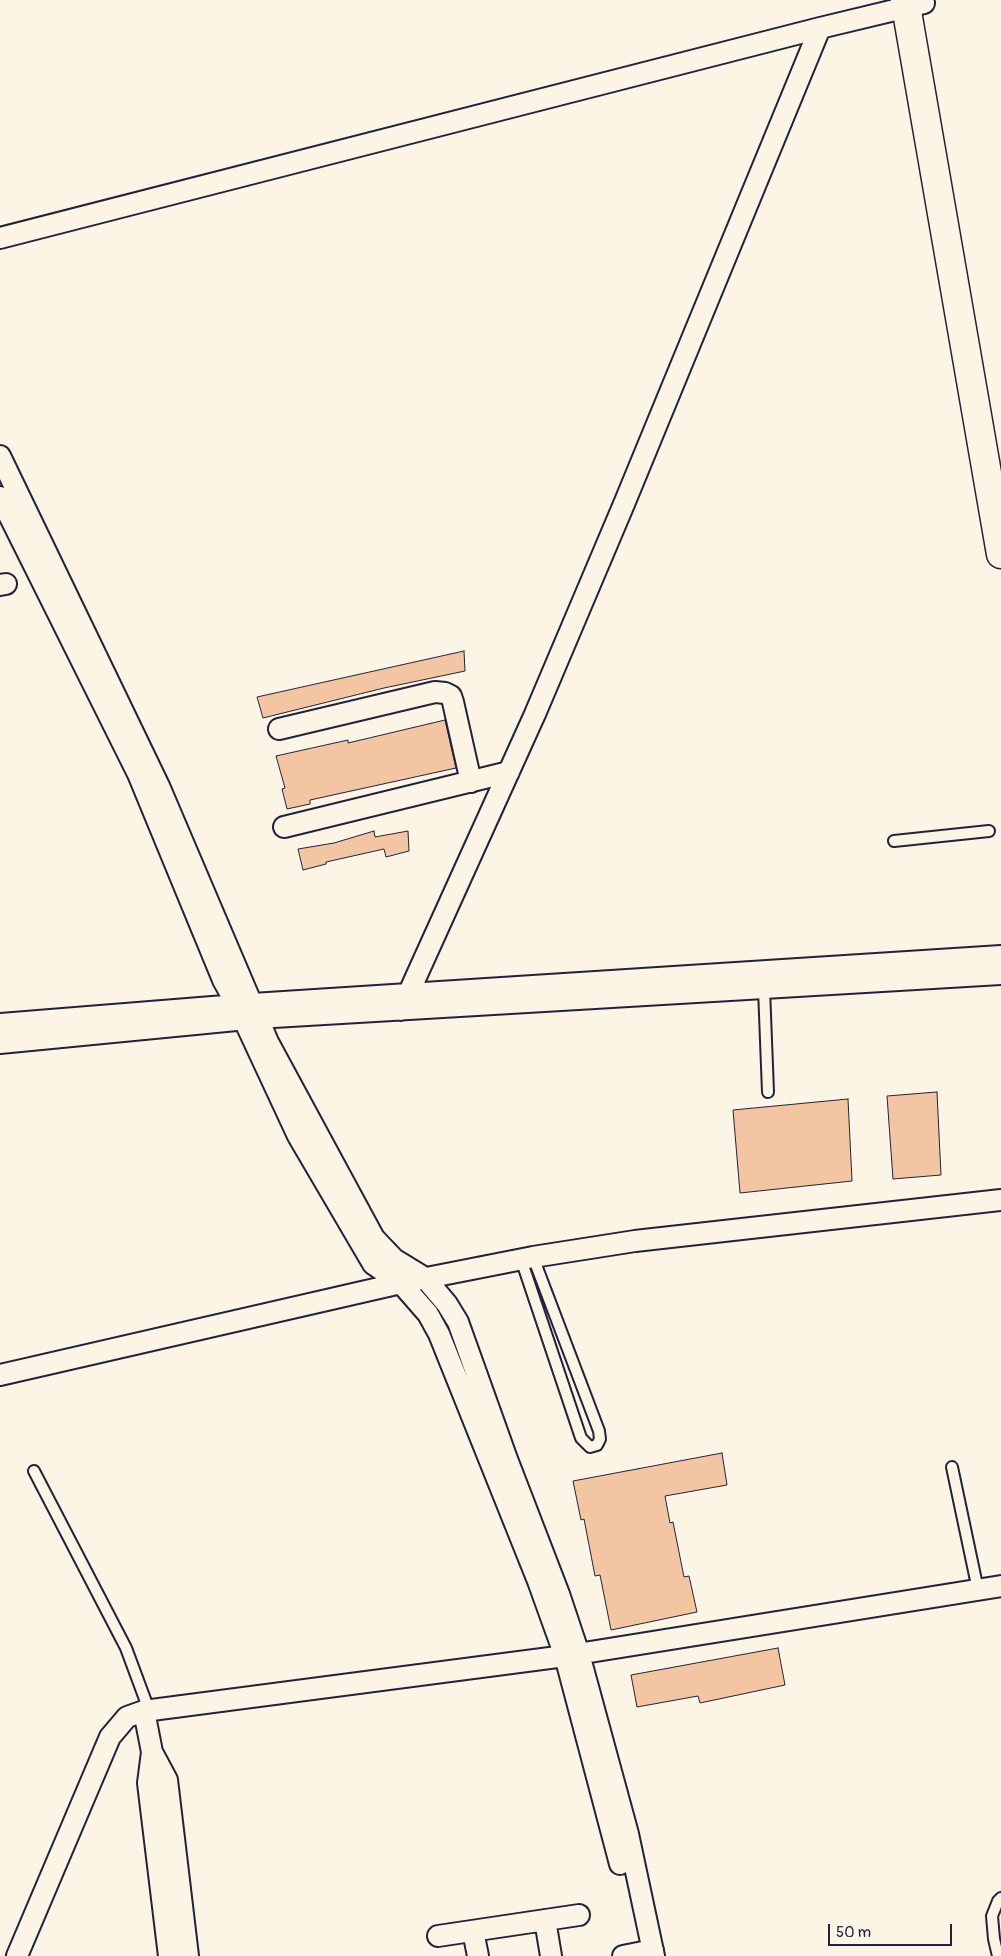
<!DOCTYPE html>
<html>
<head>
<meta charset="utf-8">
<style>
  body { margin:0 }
  #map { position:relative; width:1001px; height:1956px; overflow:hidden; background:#fcf5e5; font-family:Pangolin,sans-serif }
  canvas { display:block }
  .scale { position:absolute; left:828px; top:1924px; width:124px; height:22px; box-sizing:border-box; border:2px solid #22223b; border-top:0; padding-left:6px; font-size:15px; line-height:18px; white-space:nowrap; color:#22223b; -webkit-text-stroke:4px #fcf5e5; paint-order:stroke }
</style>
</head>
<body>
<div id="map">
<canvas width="1001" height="1956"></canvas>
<div class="scale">50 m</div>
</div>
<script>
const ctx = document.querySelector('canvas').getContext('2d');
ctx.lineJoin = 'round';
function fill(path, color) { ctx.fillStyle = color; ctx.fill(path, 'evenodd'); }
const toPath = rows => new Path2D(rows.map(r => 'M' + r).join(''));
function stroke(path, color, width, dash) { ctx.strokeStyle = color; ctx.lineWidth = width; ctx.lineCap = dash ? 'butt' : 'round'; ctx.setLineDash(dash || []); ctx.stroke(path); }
const building = toPath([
  [464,651,465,671,384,688,263,718,257,697,464,651],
  [445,720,456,768,310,800,310,804,287,809,282,789,285,788,276,756,348,740,348,743,445,720],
  [374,831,375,837,408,831,409,851,386,857,384,849,326,862,326,864,303,870,298,849,334,843,374,831],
  [937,1092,941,1175,893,1179,887,1096,937,1092],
  [848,1099,852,1181,740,1193,733,1110,848,1099],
  [722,1453,727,1485,665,1496,670,1523,673,1522,684,1577,689,1576,697,1612,611,1630,600,1575,595,1576,584,1519,581,1520,573,1481,722,1453],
  [778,1648,785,1685,700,1703,698,1696,637,1707,631,1675,778,1648]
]);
fill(building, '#f3c5a3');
stroke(building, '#22223b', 1);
const lane = toPath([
  [894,841,989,831],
  [764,989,768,1092],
  [521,1259,581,1438,590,1447,597,1445,600,1439,599,1431,533,1257],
  [952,1467,978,1590],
  [34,1471,126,1648,149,1710],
  [998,1956,994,1939,992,1916,998,1901,1001,1898]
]);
const street = toPath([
  [0,238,820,28,924,3],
  [0,456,159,786,268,1042,374,1238,394,1259,425,1278,447,1304,458,1322,507,1459,559,1594,579,1654,628,1834,654,1956],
  [0,497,138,774,223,980,237,1005,298,1136,373,1264,401,1283,428,1314,439,1334,538,1581,565,1656,620,1864],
  [0,585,6,584],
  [279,729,435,692,445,693,451,696,453,702,471,782],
  [284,827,509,772],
  [401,1010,535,714,624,504,820,28],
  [0,1024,237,1005,1001,956],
  [0,1043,257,1018,1001,974],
  [0,1375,401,1283,533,1257,635,1241,1001,1200],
  [152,1752,167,1780,188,1956],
  [545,1920,551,1956],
  [473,1931,478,1956],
  [438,1936,579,1915],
  [17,1956,110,1737,127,1717,144,1711],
  [169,1956,148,1783,152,1752,144,1711,565,1656,1001,1586],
  [623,1956,653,1950]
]);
const secondary = toPath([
  [905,0,1001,554]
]);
stroke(lane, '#22223b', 14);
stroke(street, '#22223b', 24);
stroke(secondary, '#22223b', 31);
stroke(lane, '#fcf5e5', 10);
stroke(street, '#fcf5e5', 20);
stroke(secondary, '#fcf5e5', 28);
</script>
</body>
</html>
